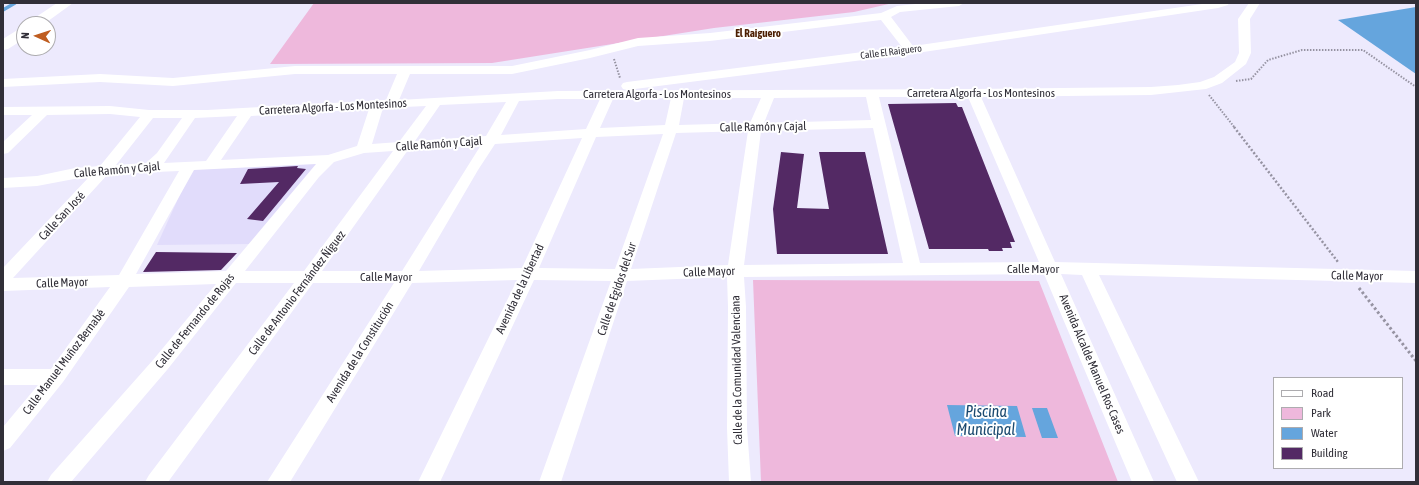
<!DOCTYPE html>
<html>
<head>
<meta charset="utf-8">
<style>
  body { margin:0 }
  #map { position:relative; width:1419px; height:485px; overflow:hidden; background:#edeafd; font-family:"Asap Condensed",sans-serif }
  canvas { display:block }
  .frame { position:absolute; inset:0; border:4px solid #312f38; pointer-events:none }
  .legend { position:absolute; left:1273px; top:377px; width:130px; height:92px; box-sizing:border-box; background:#fff; border:1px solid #adacaf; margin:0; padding:5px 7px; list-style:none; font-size:12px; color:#312f38 }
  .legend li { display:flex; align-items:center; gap:8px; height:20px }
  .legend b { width:20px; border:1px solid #adacaf }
  .north { position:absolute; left:16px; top:16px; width:40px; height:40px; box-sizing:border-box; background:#fff; border:1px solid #adacaf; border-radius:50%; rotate:273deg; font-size:11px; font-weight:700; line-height:16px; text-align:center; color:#312f38 }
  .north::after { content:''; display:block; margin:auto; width:14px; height:18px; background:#bf5d20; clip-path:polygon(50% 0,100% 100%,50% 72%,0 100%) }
</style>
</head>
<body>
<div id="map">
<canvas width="1419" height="485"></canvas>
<div class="frame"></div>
<ul class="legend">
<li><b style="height:5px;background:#fff"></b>Road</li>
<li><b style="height:11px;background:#eeb8dc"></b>Park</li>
<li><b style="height:11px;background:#65a5dd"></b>Water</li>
<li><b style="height:11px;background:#532964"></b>Building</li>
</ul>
<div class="north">N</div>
</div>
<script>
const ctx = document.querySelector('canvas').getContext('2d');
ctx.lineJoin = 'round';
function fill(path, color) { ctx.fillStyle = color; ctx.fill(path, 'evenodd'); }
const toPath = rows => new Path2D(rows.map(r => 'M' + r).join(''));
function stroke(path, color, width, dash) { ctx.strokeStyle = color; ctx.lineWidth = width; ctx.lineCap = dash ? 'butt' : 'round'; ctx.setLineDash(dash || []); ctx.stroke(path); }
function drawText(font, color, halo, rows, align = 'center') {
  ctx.font = font + ' "Asap Condensed",sans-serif'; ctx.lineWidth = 4; ctx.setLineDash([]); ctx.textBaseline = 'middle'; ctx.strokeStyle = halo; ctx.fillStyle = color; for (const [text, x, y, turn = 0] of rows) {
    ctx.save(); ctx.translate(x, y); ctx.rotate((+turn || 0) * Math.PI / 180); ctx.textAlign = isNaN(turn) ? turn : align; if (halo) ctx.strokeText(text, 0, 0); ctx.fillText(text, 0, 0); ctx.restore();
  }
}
fill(toPath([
  [322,161,253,244,157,245,192,168]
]), '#e1dcfb');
fill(toPath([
  [314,3,893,3,854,12,714,28,492,63,270,64],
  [753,280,1039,281,1118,482,761,482]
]), '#eeb8dc');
fill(toPath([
  [1416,7,1416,74,1338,20],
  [947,405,1017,406,1026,437,955,436],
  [1032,408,1047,408,1058,438,1042,438]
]), '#65a5dd');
stroke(toPath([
  [3,10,15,3]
]), '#65a5dd', 3.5);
fill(toPath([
  [956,103,958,107,962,107,1015,242,1010,242,1012,248,1002,248,1003,251,989,251,988,249,929,249,888,104],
  [781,152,804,154,797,208,829,209,819,152,865,152,888,254,777,254,773,209],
  [298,166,297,168,306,169,263,221,247,219,279,182,240,184,248,169],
  [156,252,237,253,221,270,143,272]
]), '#532964');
stroke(toPath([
  [614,59,620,78],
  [1236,81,1251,79,1268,60,1302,50,1363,50,1416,87],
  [1209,95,1235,128]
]), '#9693a2', 2, [1.5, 1.5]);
stroke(toPath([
  [1234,127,1338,262]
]), '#9693a2', 2.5, [2, 2]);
stroke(toPath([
  [1359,288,1416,361]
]), '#9693a2', 3, [2.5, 2.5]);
fill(toPath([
  [925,3,964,3,959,6,900,12,891,17,913,46,1209,3,1229,3,1228,5,1218,8,910,54,627,90,623,89,621,86,623,83,627,82,902,47,881,20,710,41,638,46,590,58,512,74,410,74,399,100,558,91,973,89,1151,87,1178,85,1200,82,1214,77,1235,62,1239,53,1238,19,1249,3,1260,3,1250,19,1251,53,1246,64,1222,83,1206,89,1151,95,981,97,1055,262,1416,271,1416,283,1099,275,1199,482,1177,482,1082,275,1061,274,1154,482,1132,482,1044,274,744,277,746,307,747,428,751,482,729,482,727,428,728,307,727,277,627,281,561,482,539,482,611,281,534,280,440,482,418,482,517,280,412,283,290,482,267,482,394,283,313,283,168,482,145,482,149,475,294,283,236,283,167,370,71,482,47,482,51,475,153,360,216,284,129,287,63,382,10,448,3,451,3,427,38,385,3,385,3,369,51,369,110,287,3,291,3,268,90,176,37,186,3,188,3,178,37,176,75,168,100,166,140,117,110,114,47,115,8,153,3,154,3,142,32,115,3,115,3,107,110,106,149,110,207,110,386,100,397,74,295,74,173,86,100,82,3,87,3,79,100,74,173,78,295,66,512,66,590,50,638,38,710,33,881,13,897,6,925,3],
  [866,97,871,120,764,123,774,98,866,97],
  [879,97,968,97,1039,262,920,263,879,97],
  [671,98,665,125,600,128,613,99,671,98],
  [684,98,761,98,750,123,679,125,684,98],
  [558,99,600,99,586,129,501,135,519,101,558,99],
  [506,102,486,136,415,141,440,105,506,102],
  [426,106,399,142,372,144,383,108,426,106],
  [369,109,357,146,328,155,221,160,251,116,369,109],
  [237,116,206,161,164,163,195,118,237,116],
  [153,118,182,118,157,153,146,163,116,165,153,118],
  [873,128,903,263,744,265,761,131,873,128],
  [748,131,728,265,631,269,676,133,748,131],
  [663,134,615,269,539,268,596,137,663,134],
  [582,138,522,268,419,271,478,170,495,144,582,138],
  [481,145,402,271,322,271,408,150,481,145],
  [393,151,304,271,245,271,319,177,334,162,364,153,393,151],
  [316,164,226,271,136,274,194,170,316,164],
  [179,171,119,275,13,278,108,174,179,171]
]), '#fff');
fill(toPath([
  [57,3,73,3,44,24,28,24,30,21,57,3],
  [24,28,24,39,8,49,3,50,3,39,19,29,24,28]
]), '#fff');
drawText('10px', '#312f38', '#fff', [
  ["Calle El Raiguero",891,52,-7]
]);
drawText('bold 11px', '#4b1d00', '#fff', [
  ["El Raiguero",758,34]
]);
drawText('12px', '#312f38', '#fff', [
  ["Carretera Algorfa - Los Montesinos",981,93],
  ["Carretera Algorfa - Los Montesinos",657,94],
  ["Carretera Algorfa - Los Montesinos",333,107,-3],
  ["Calle Ramón y Cajal",763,127,-1],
  ["Calle Ramón y Cajal",439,144,-4],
  ["Calle Ramón y Cajal",117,170,-5],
  ["Calle San José",62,216,-47],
  ["Calle Mayor",1033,269],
  ["Calle Mayor",709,272,-2],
  ["Calle Mayor",1357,276,1],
  ["Calle Mayor",386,277],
  ["Calle Mayor",62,283,-2],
  ["Avenida de la Libertad",520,289,-65],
  ["Calle de Egidos del Sur",617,289,-71],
  ["Calle de Antonio Fernández Ñíguez",297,293,-53],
  ["Calle de Fernando de Rojas",195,321,-51],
  ["Avenida de la Constitución",360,352,-58],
  ["Calle Manuel Muñoz Bernabé",64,362,-53],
  ["Avenida Alcalde Manuel Ros Cases",1092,364,67],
  ["Calle de la Comunidad Valenciana",737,370,-91]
]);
drawText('italic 16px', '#1a496f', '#fff', [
  ["Piscina",986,412],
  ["Municipal",986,430]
]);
</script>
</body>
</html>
